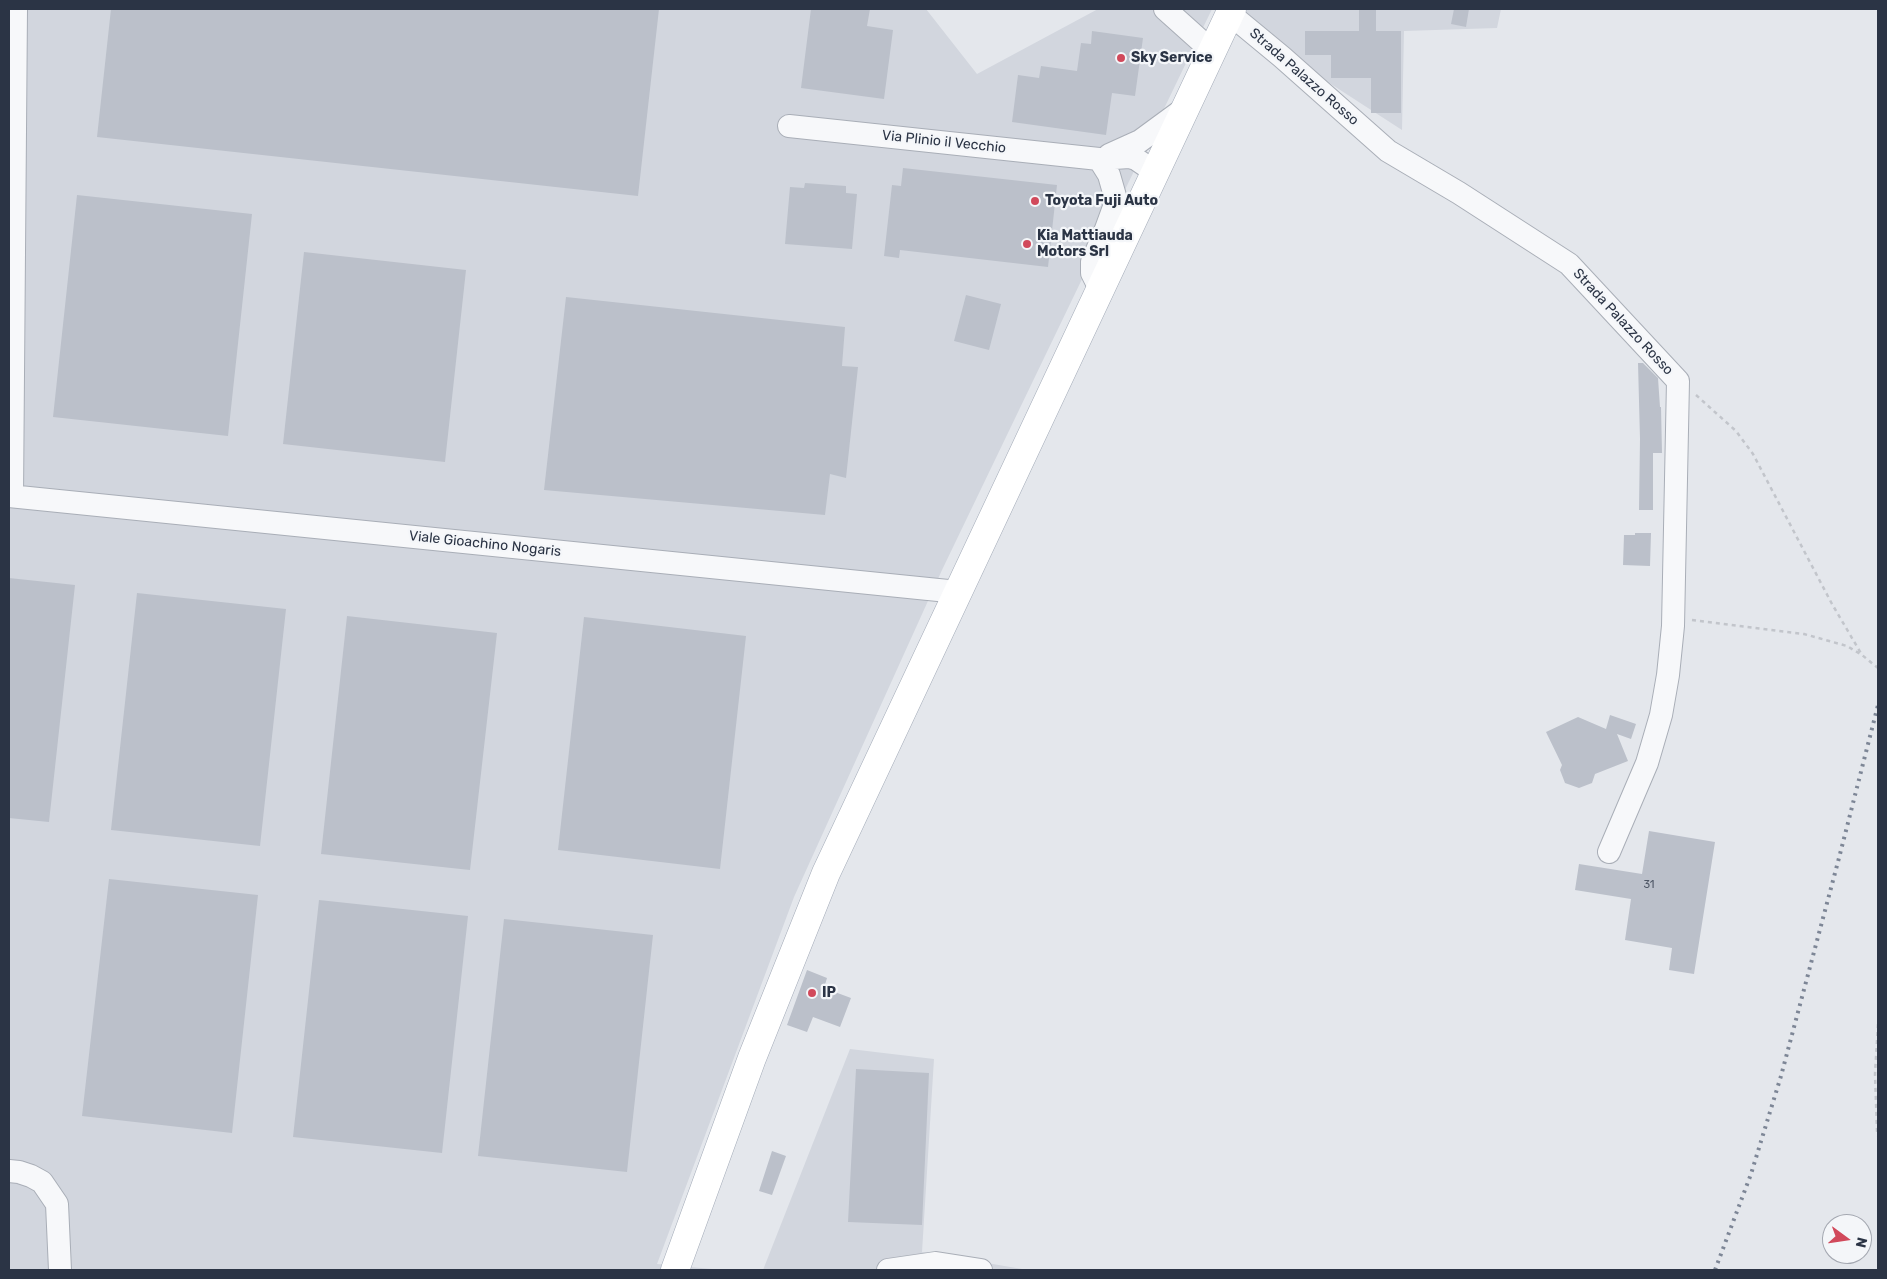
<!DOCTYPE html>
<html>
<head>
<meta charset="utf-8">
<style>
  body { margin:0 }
  #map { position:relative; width:1887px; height:1279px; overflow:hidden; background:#e4e7ec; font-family:Rubik,sans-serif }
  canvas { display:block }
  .frame { position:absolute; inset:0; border:10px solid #2b3445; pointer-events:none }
  .north { position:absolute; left:1822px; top:1214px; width:50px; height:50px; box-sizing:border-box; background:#f4f6f9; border:1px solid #a4a8b1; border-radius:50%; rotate:104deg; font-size:14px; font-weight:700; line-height:20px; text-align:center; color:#2b3445 }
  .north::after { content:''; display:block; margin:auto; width:18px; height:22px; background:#d1495b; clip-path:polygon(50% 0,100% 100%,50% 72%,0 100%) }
</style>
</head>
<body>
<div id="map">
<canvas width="1887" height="1279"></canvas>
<div class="frame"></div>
<div class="north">N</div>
</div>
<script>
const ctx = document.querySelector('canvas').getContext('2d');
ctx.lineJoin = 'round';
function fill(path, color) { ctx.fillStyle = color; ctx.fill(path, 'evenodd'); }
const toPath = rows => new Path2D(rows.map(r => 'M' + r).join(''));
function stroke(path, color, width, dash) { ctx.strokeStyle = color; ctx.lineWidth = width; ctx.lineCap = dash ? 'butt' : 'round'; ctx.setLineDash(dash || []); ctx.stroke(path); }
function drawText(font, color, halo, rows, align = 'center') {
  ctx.font = font + ' Rubik,sans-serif'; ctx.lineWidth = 4.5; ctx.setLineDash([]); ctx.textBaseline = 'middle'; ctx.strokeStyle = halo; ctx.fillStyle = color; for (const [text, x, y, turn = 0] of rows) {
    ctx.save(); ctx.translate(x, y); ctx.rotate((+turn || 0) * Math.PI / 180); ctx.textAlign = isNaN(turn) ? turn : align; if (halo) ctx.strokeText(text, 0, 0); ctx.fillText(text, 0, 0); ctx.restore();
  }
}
fill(toPath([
  [9,9,926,9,977,74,1098,9,1212,9,942,570,794,897,657,1264,723,1270,9,1270],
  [1236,9,1501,9,1497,28,1404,31,1402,130,1300,64],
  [850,1049,934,1059,922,1252,1028,1270,763,1270]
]), '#d2d6de');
fill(toPath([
  [111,9,659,9,638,196,97,137],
  [811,9,870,9,867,26,893,30,884,99,801,88],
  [1359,9,1376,9,1376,31,1401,31,1401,113,1371,113,1371,78,1331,78,1331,55,1305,55,1305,31,1359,31],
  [1454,9,1469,9,1466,27,1451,24],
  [1092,31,1143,38,1135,96,1112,93,1106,135,1012,122,1018,75,1039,78,1041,66,1077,71,1081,43,1091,44],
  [903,168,1057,185,1048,267,900,250,899,258,884,256,892,185,901,186],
  [805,183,846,186,846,193,857,194,852,249,785,244,790,187,804,188],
  [77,195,252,214,228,436,53,417],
  [304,252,466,270,445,462,283,444],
  [966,295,1001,304,989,350,954,341],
  [566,297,845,327,842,366,858,367,846,478,830,474,825,515,544,490],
  [1638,363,1643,363,1658,378,1660,407,1661,407,1662,453,1653,453,1653,510,1639,510,1640,439],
  [1635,533,1651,533,1650,566,1623,565,1624,535,1635,535],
  [9,578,75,585,49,822,9,818],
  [137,593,286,609,260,846,111,830],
  [347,616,497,633,470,870,321,854],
  [584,617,746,636,720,869,558,850],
  [1610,715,1636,724,1631,739,1617,734,1628,761,1595,774,1592,783,1579,788,1565,783,1560,770,1562,765,1546,732,1578,717,1606,729],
  [1649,831,1715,842,1694,974,1669,970,1672,948,1625,940,1631,899,1575,890,1579,864,1642,874],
  [109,879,258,895,232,1133,82,1116],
  [319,900,468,916,442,1153,293,1137],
  [504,919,653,935,627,1172,478,1156],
  [807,970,827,978,824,988,851,998,840,1027,813,1017,807,1032,787,1025],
  [856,1069,929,1073,922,1225,848,1222],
  [772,1151,786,1156,772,1195,759,1191]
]), '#bbc0ca');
const minor = toPath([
  [1165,9,1213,52],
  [1230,14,1282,57,1388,151,1459,193,1569,264,1678,381,1673,626,1668,675,1661,715,1647,763,1609,852],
  [789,126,1099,159,1129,157,1136,159,1155,172],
  [1109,155,1140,141,1185,108],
  [1099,159,1109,175,1115,196,1114,207,1106,229,1092,262,1092,273,1100,289],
  [9,496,958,592],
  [12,496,16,9],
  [9,1171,19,1172,31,1176,42,1182,57,1204,60,1270],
  [888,1270,936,1263,981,1270]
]);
const major = toPath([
  [675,1270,752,1058,826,873,1232,9]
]);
stroke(minor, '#a9aeb7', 24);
stroke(major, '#a3abb8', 29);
stroke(toPath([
  [1696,395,1736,431,1753,454,1832,604,1862,655],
  [1692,620,1804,634,1847,646,1862,655,1878,668],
  [1878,1024,1875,1074,1877,1131,1878,1136]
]), '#c2c5cb', 2.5, [4, 4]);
stroke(minor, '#f7f8fa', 22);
stroke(major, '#fff', 28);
stroke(toPath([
  [1715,1270,1751,1174,1781,1076,1839,858,1878,705]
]), '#7d8696', 4, [2.5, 5]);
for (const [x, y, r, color] of [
  [1121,58,5,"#d1495b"],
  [1035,201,5,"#d1495b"],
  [1027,244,5,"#d1495b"],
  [812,993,5,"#d1495b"]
]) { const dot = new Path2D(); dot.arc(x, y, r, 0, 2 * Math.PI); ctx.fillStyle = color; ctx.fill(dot); stroke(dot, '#f4f6f9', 2); }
drawText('11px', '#4f5766', null, [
  ["31",1649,885]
]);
drawText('bold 14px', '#2b3445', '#f4f6f9', [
  ["Sky Service",1131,58],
  ["Toyota Fuji Auto",1045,201],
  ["Kia Mattiauda",1037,236],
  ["Motors Srl",1037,252],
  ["IP",822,993]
], 'left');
drawText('14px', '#2b3445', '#f4f6f9', [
  ["Strada Palazzo Rosso",1304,77,41],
  ["Via Plinio il Vecchio",944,142,6],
  ["Strada Palazzo Rosso",1623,322,47],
  ["Viale Gioachino Nogaris",485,544,6]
]);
</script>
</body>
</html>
